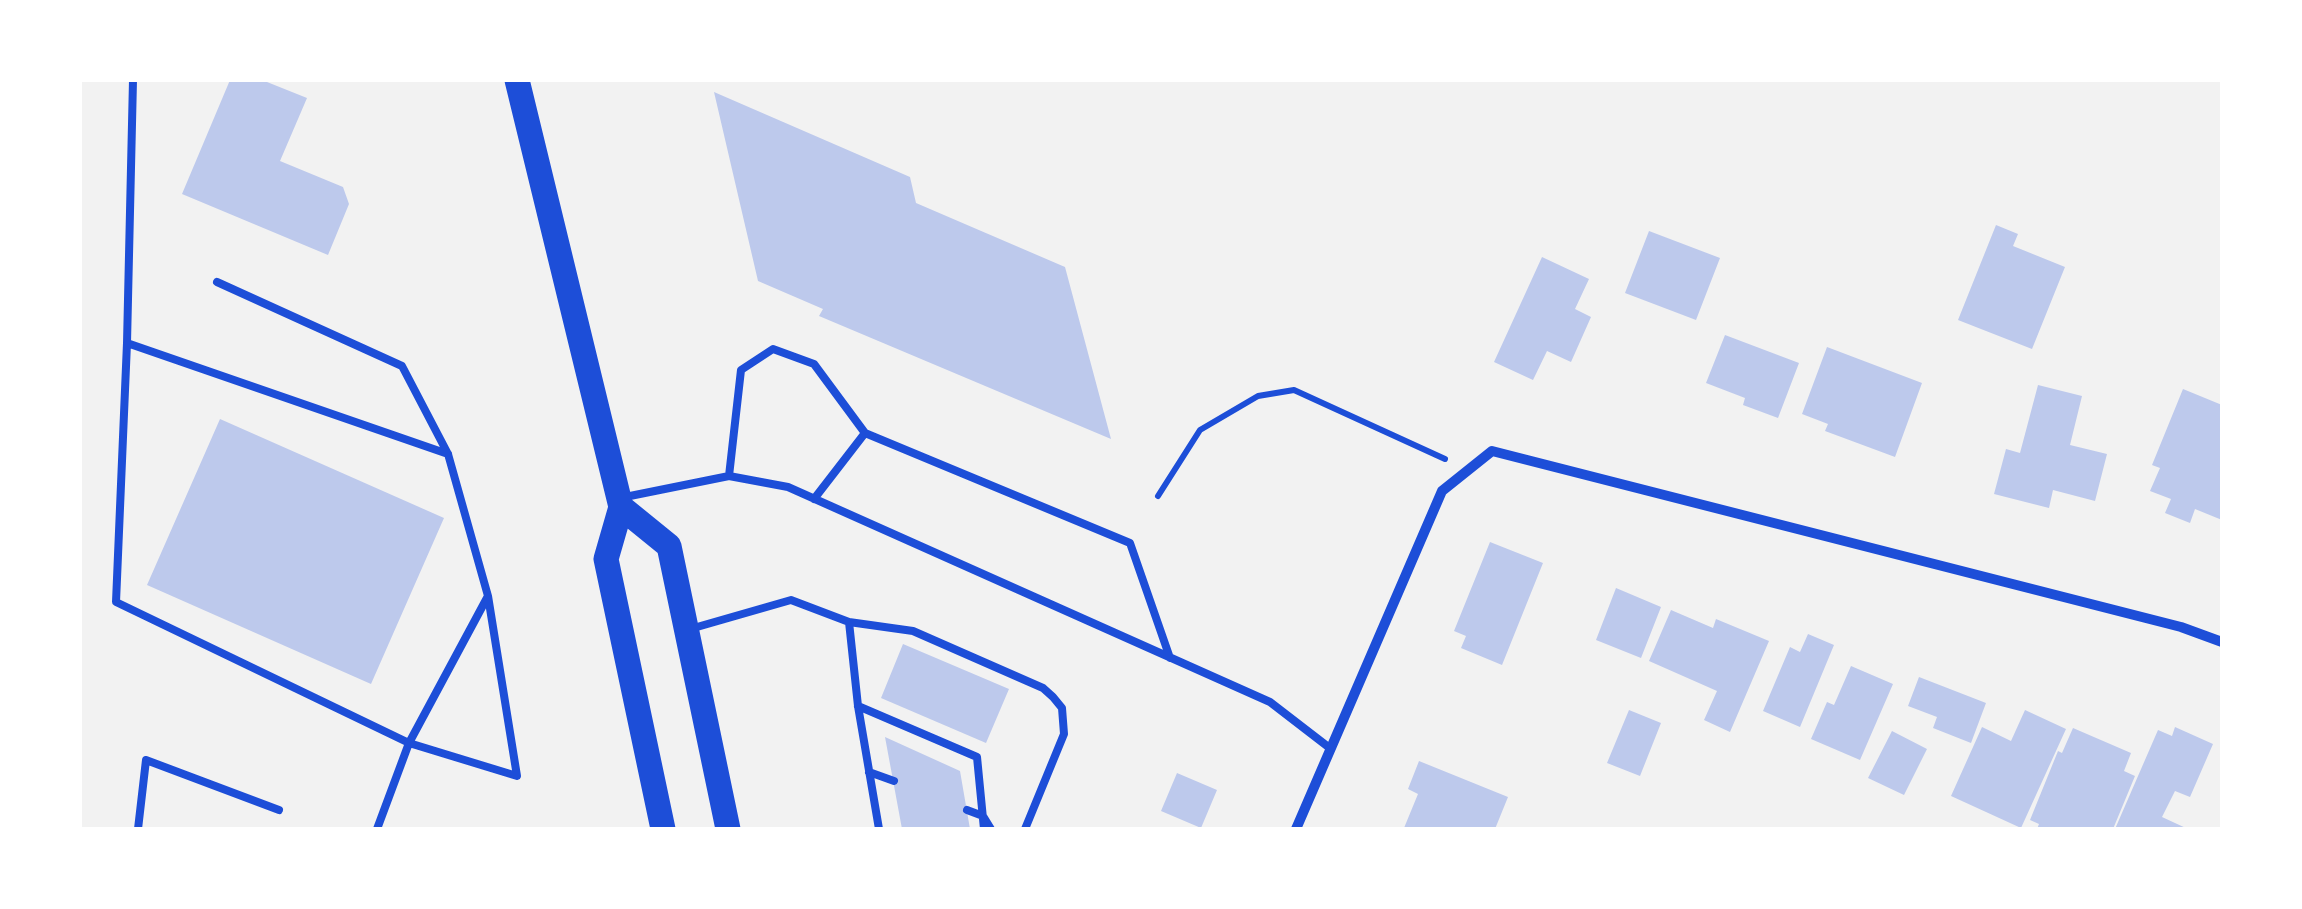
<!DOCTYPE html>
<html>
<head>
<meta charset="utf-8">
<style>
  body { margin:0 }
  #map { position:relative; width:2302px; height:909px; overflow:hidden; background:#f2f2f2; font-family:"Archivo Narrow",sans-serif }
  canvas { display:block }
  .frame { position:absolute; inset:0; border:82px solid #fff; pointer-events:none }
</style>
</head>
<body>
<div id="map">
<canvas width="2302" height="909"></canvas>
<div class="frame"></div>
</div>
<script>
const ctx = document.querySelector('canvas').getContext('2d');
ctx.lineJoin = 'round';
function fill(path, color) { ctx.fillStyle = color; ctx.fill(path, 'evenodd'); }
const toPath = rows => new Path2D(rows.map(r => 'M' + r).join(''));
function stroke(path, color, width, dash) { ctx.strokeStyle = color; ctx.lineWidth = width; ctx.lineCap = dash ? 'butt' : 'round'; ctx.setLineDash(dash || []); ctx.stroke(path); }
fill(toPath([
  [230,80,262,80,307,98,280,161,343,187,349,204,328,255,182,194],
  [714,92,910,177,916,203,1065,267,1111,439,819,316,823,309,758,281],
  [1996,225,2018,234,2013,246,2065,267,2032,349,1958,320],
  [1649,231,1720,258,1696,320,1625,293],
  [1542,257,1589,279,1575,309,1591,317,1571,362,1547,351,1533,380,1494,362],
  [1725,335,1799,363,1778,418,1743,405,1745,398,1706,383],
  [1827,347,1922,383,1895,457,1825,431,1828,424,1802,414],
  [2038,385,2082,396,2070,445,2107,454,2095,501,2053,490,2049,508,1994,494,2006,449,2020,453],
  [2183,389,2222,405,2222,520,2195,509,2190,523,2165,513,2171,499,2150,491,2160,468,2152,465],
  [220,419,444,518,371,684,147,585],
  [1490,542,1543,563,1502,665,1461,648,1466,636,1454,631],
  [1616,588,1661,607,1641,658,1596,640],
  [1671,610,1713,628,1716,619,1769,641,1730,732,1704,720,1717,691,1649,661],
  [1808,634,1834,645,1800,727,1763,711,1790,647,1800,652],
  [903,644,1009,689,986,743,881,698],
  [1851,666,1893,684,1860,760,1811,739,1827,702,1834,705],
  [1919,677,1986,703,1971,743,1933,728,1937,717,1908,706],
  [1629,710,1661,723,1640,776,1607,763],
  [2025,710,2066,729,2021,828,1951,796,1982,727,2011,741],
  [2175,727,2213,744,2190,797,2175,791,2162,817,2188,829,2115,829,2158,730,2172,736],
  [2073,728,2131,753,2124,771,2135,776,2113,829,2037,829,2039,824,2030,820,2058,751,2062,753],
  [1892,731,1927,749,1904,795,1868,778],
  [885,737,960,771,970,829,902,829],
  [1419,761,1508,797,1495,829,1404,828,1418,794,1408,789],
  [1177,773,1217,790,1201,828,1161,811]
]), '#bdc9ec');
stroke(toPath([
  [1158,496,1200,430,1258,396,1294,390,1445,459]
]), '#1d4ed8', 6);
stroke(toPath([
  [217,282,402,366,448,454,488,596,409,743,377,829],
  [127,343,133,80],
  [865,433,1130,543,1170,658],
  [448,454,127,343,116,602,409,743,517,776,488,596],
  [729,476,741,370,773,349,814,364,865,433,814,499],
  [625,497,729,476,788,487,1270,702,1331,749],
  [849,622,913,631,1043,688,1053,697,1062,708,1064,734,1025,829],
  [690,629,791,600,849,622,858,706,879,829],
  [858,706,977,757,984,829],
  [869,772,894,781],
  [967,810,983,816,991,829],
  [138,829,146,760,279,810]
]), '#1d4ed8', 8);
stroke(toPath([
  [1296,829,1442,491,1492,451,2181,627,2222,642]
]), '#1d4ed8', 10);
stroke(toPath([
  [517,80,621,507,606,559,663,829],
  [621,507,669,546,728,829]
]), '#1d4ed8', 25);
</script>
</body>
</html>
